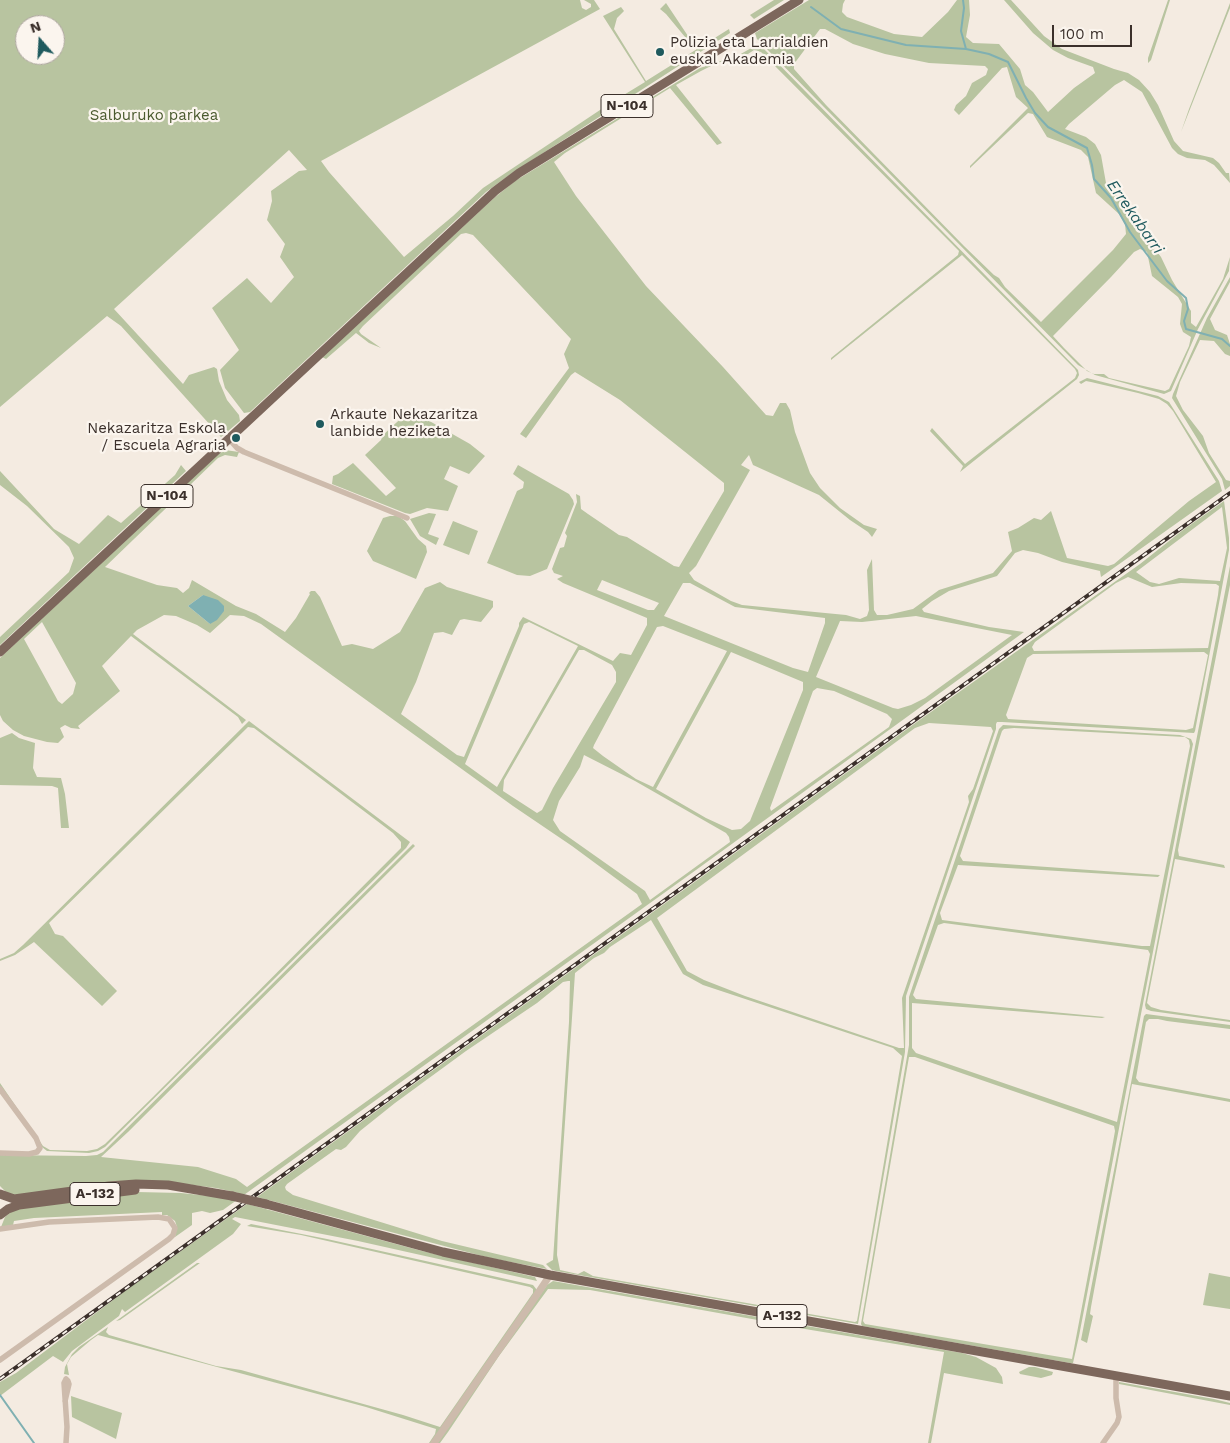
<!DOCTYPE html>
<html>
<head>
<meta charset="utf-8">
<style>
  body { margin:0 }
  #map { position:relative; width:1230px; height:1443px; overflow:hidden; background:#f4ebe1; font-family:"Work Sans",sans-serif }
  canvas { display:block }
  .north { position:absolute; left:15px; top:15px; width:50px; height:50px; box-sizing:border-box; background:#fbf5ee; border:1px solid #aea6a0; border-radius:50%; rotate:341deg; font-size:14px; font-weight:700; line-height:20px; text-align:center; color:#3b302b }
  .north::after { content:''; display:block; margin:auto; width:18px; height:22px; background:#1f5a5e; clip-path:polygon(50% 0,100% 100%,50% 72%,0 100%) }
  .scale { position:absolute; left:1052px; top:25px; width:80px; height:22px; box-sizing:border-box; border:2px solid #3b302b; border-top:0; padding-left:6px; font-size:15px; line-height:18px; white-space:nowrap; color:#3b302b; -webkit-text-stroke:4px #fbf5ee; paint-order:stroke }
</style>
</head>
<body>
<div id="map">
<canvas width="1230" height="1443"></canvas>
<div class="north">N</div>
<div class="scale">100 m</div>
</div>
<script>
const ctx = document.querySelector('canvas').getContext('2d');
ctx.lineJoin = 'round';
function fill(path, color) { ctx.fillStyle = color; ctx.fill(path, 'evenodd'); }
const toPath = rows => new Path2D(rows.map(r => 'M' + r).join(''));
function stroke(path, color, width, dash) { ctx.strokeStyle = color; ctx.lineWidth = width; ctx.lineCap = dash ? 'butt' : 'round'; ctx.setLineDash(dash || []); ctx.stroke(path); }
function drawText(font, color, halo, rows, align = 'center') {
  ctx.font = font + ' "Work Sans",sans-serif'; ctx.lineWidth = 4.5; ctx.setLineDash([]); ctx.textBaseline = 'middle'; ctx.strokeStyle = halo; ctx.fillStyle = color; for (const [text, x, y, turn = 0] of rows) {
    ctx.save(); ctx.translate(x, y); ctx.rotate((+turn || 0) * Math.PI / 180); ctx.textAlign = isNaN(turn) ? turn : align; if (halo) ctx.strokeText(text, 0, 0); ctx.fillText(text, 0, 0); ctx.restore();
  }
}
fill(toPath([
  [0,0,580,0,582,8,586,10,591,7,591,4,584,0,594,0,600,9,321,161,329,172,404,257,453,216,483,188,609,104,645,82,603,16,621,7,624,11,617,18,614,29,646,81,729,29,730,33,512,173,486,192,250,412,244,413,225,388,220,370,239,350,212,308,247,278,271,303,294,277,280,257,285,244,267,220,272,201,271,191,299,171,307,170,289,150,114,309,183,384,189,375,214,367,217,369,219,381,227,400,239,415,240,421,221,437,121,326,107,316,0,407],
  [25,25,55,25,55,55,25,55],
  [774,0,784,0,754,19,750,15],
  [809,0,845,0,843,4,842,12,847,17,894,34,922,37,948,12,957,0,969,0,970,15,966,37,973,43,999,44,1020,69,1025,85,1033,92,1048,112,1074,88,1095,73,1093,67,1068,58,1053,50,1033,33,1004,0,1011,0,1044,36,1062,49,1114,69,1128,73,1139,80,1150,92,1158,105,1174,141,1183,151,1213,158,1219,163,1226,173,1229,173,1230,183,1214,165,1205,160,1187,158,1178,154,1172,148,1142,92,1124,80,1115,85,1069,124,1065,129,1086,137,1095,144,1101,155,1106,183,1111,191,1126,202,1130,217,1161,257,1172,280,1191,311,1191,323,1196,327,1223,279,1230,257,1229,271,1198,329,1171,391,1164,394,1095,375,1078,365,757,39,755,33],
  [820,29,825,29,853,44,885,54,929,63,985,66,988,69,986,75,972,83,966,96,956,105,954,110,959,115,1002,68,1007,67,1016,97,1028,108,970,166,970,168,1028,113,1033,114,1047,137,1081,150,1088,157,1096,193,1119,214,1125,224,1126,234,1113,250,1041,322,1005,287,999,278,994,275,964,246,826,105,794,69,794,64],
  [1140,249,1147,252,1152,276,1178,297,1182,304,1180,324,1183,332,1191,337,1189,346,1169,389,1165,391,1109,378,1104,374,1094,374,1087,371,1064,348,1053,336,1111,277,1134,252],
  [1168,0,1170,0,1151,60,1148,63,1148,58],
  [666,3,692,42,690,43,666,14,660,9],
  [1230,3,1230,8,1181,132,1189,109],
  [758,46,763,48,1078,370,1079,375,1077,379,960,472,963,466,930,431,932,428,965,464,1075,378,1077,373,1075,369,962,255,831,360,831,358,958,255,959,251,761,52,754,50,748,54,717,63,701,71,676,85,722,143,717,145,670,88,565,153,554,162,576,196,646,286,723,367,766,415,773,416,780,403,786,403,790,410,795,432,810,473,820,488,840,508,864,525,877,529,872,537,868,532,850,520,819,495,753,465,749,455,741,465,750,470,696,566,689,573,694,580,731,601,742,605,846,615,860,619,867,616,869,610,867,570,872,559,874,610,877,615,887,615,913,609,939,590,993,573,1012,551,1008,532,1018,528,1034,518,1041,520,1051,511,1067,558,1108,566,1114,564,1189,501,1216,482,1173,411,1167,404,1159,399,1138,393,1091,382,1086,381,1081,384,1079,382,1087,378,1158,396,1169,402,1219,481,1222,491,1101,577,1100,571,1062,562,1038,553,1023,550,1015,553,997,576,949,591,932,601,922,609,924,612,989,627,1024,632,696,870,223,1210,210,1213,202,1211,192,1213,192,1225,175,1237,177,1227,175,1221,167,1215,162,1215,162,1212,34,1218,14,1221,13,1225,1,1227,5,1217,11,1212,19,1208,137,1192,181,1193,219,1197,231,1200,239,1193,216,1188,169,1182,16,1195,10,1194,5,1191,0,1186,0,1155,86,1156,97,1155,103,1152,413,844,415,846,128,1132,101,1157,198,1167,236,1179,247,1187,642,904,637,894,572,846,513,806,261,624,244,616,230,615,210,633,197,625,176,616,164,615,137,630,133,634,246,720,242,724,238,717,131,636,102,666,120,691,78,726,80,729,71,728,65,725,60,728,64,737,58,743,47,742,24,736,13,730,3,721,0,715,0,658,219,453,225,450,239,452,237,457,225,455,218,458,105,567,157,585,177,588,183,593,189,588,192,580,236,606,256,614,285,632,296,618,310,594,309,593,311,591,315,591,320,597,342,646,352,644,373,649,400,632,425,588,440,582,447,587,493,601,493,607,481,622,464,619,460,620,452,635,443,632,434,633,416,682,401,714,457,755,464,757,519,626,519,623,523,617,613,661,620,653,631,655,647,625,647,618,563,583,557,579,563,576,554,573,552,569,560,548,564,547,567,536,565,533,577,502,576,494,580,496,581,509,588,514,619,535,627,537,674,566,679,567,724,491,724,483,620,400,575,372,571,375,526,438,520,434,569,368,564,354,571,339,473,235,466,233,461,234,363,326,359,331,361,334,381,348,369,343,356,333,326,359,322,357,494,198,515,181,700,68,739,55,753,47],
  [602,580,659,603,654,610,648,610,597,590],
  [683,583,690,583,735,607,825,618,825,623,808,672,793,668,664,616],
  [203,595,210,624,188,606],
  [916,616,1012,635,925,698,911,705,898,709,893,708,816,677,840,621,862,622],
  [42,622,76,683,73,694,62,704,58,701,24,639],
  [529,622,578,646,497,787,465,764,524,624],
  [663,626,727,651,653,787,636,779,603,756,593,748,594,745,657,627],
  [579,650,584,650,612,665,616,672,616,682,553,788,542,810,537,813,503,791,504,780],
  [731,652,803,682,803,690,750,821,741,829,732,830,706,818,656,789],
  [817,688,834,691,887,714,892,719,889,727,771,811,770,808,813,691],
  [584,755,635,781,726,833,729,837,730,842,650,900,645,891,560,831,553,820,559,801,580,767],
  [1230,277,1230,282,1210,319,1215,330,1227,335,1230,344,1230,356,1225,354,1214,341,1200,340,1180,382,1176,396,1183,410,1203,436,1209,453,1226,480,1230,481,1230,486,1225,490,1222,479,1172,398,1173,394,1207,318],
  [410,410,470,444,485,456,469,474,450,466,444,479,458,486,448,511,427,508,410,514,405,513,332,484,333,476,338,474,353,463,386,496,396,488,365,455,381,440,383,435],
  [181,465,186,471,0,645,0,637,69,572,74,558,69,547,27,506,0,485,0,471,54,529,79,544,108,515,121,523,175,475],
  [518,465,569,494,573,500,574,504,547,569,530,576,517,575,487,563,517,491,523,488,524,482,513,474],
  [1224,501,1229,538,1229,550,1195,731,1194,733,1002,722,997,722,996,724,996,729,906,996,905,1052,858,1324,556,1271,552,1270,546,1264,553,1260,569,1022,570,981,568,981,563,982,537,1003,466,1051,395,1103,360,1131,346,1147,341,1150,336,1149,287,1184,285,1187,286,1190,293,1195,442,1241,543,1265,547,1269,490,1258,257,1197,921,719,1140,564,1183,530],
  [1222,507,1227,548,1220,581,1179,578,1159,584,1150,582,1136,572],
  [1128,577,1152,587,1181,583,1216,584,1219,586,1218,595,1208,648,1034,651,1032,647,1035,642,1116,583],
  [1204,652,1208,655,1193,728,1186,730,1008,719,1006,715,1027,658,1033,654],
  [929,723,991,727,993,731,973,789,968,796,969,802,902,998,904,1048,899,1048,745,996,704,980,687,971,657,918,915,728],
  [651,920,683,974,703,985,893,1048,902,1056,857,1321,855,1322,593,1276,584,1271,578,1274,560,1270,557,1255,558,1226,575,973,594,958,604,953,610,947],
  [429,513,436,514,428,534,439,538,436,545,420,536,410,519],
  [390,516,398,516,405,521,418,539,426,546,427,552,416,579,373,561,367,551,383,518],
  [453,521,478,531,469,555,443,545],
  [1230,566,1230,585,1178,850,1179,856,1224,865,1225,868,1175,859,1147,1003,1151,1007,1161,1010,1230,1020,1230,1022,1151,1011,1146,1009,1145,1005],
  [249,721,410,842,406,848,105,1147,98,1151,89,1153,47,1151,42,1147,0,1086,0,1083,43,1146,50,1150,87,1151,97,1149,105,1144,153,1097,401,848,401,842,393,833,254,728,248,727,49,923,55,934,63,936,117,991,102,1006,34,942,15,955,0,961,0,959,14,953,23,945],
  [1003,725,1180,735,1191,739,1193,744,1079,1336,1073,1363,1070,1363,862,1326,861,1324,909,1045,909,997,999,729],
  [1014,728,1185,737,1189,740,1190,746,1150,946,1142,946,942,920,940,913,958,865,1158,877,1160,875,963,861,960,856,1002,731,1004,729],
  [944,923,1148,950,1150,954,1117,1122,916,1053,912,1048,912,1003,1102,1018,1105,1017,916,999,913,995,938,925],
  [909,1057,915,1057,1114,1126,1115,1131,1110,1159,1072,1359,865,1324,863,1321],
  [12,733,19,738,35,743,33,768,37,777,61,778,65,794,69,828,61,828,58,788,52,786,0,785,0,738],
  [1146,1014,1230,1025,1230,1029,1167,1021,1158,1019,1149,1019,1146,1022,1136,1078,1139,1082,1230,1099,1230,1102,1132,1084,1091,1307,1090,1314,1093,1316,1087,1343,1081,1340,1144,1016],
  [247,1204,422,1251,535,1277,537,1281,358,1241,235,1217,232,1219,241,1224,233,1234,125,1312,122,1309,119,1316,72,1351,63,1362,53,1356,0,1396,0,1382,16,1373,125,1291],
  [251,1224,327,1239,533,1285,537,1290,432,1443,429,1443,435,1434,436,1429,366,1407,98,1335,91,1340,71,1357,67,1364,69,1375,64,1374,65,1367,72,1354,79,1347,108,1327,106,1332,109,1335,216,1366,241,1370,403,1415,440,1427,533,1293,533,1289,530,1287,301,1235,247,1226],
  [197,1263,200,1263,120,1320,116,1321],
  [1209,1273,1230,1277,1230,1309,1203,1305],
  [553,1281,780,1321,780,1324,590,1290,548,1289,499,1356,448,1432,440,1443,437,1443,547,1285],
  [801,1325,962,1353,976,1357,996,1368,1002,1377,1003,1384,944,1373,931,1443,928,1443,944,1352,799,1328],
  [1029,1367,1035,1367,1053,1372,1052,1375,1041,1378,1020,1374,1019,1372],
  [1119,1382,1214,1399,1230,1403,1230,1405,1119,1384],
  [71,1396,122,1413,116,1439,72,1417]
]), '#b8c4a0');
fill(toPath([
  [203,595,218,600,224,606,224,611,217,620,210,624,188,606]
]), '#7fb0b2');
stroke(toPath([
  [963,0,964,8,961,31,966,49],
  [811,7,841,29,906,45,966,49,989,54,1008,62,1026,98,1035,113,1048,127,1087,148,1092,165,1094,179,1111,198,1130,232,1167,281,1186,298,1188,309,1184,321,1186,329,1222,339,1230,346],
  [0,1395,34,1443]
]), '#7fb0b2', 2);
stroke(toPath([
  [228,438,237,448,244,452,407,518],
  [0,1089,36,1138,40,1148,37,1152,29,1154,0,1153],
  [0,1229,49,1222,158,1217,169,1219,175,1228,173,1235,169,1239,0,1360],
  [65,1401,69,1384,68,1381,66,1379,64,1383,67,1427,66,1443],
  [1103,1443,1117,1423,1119,1417,1116,1398,1116,1376]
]), '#cdbbac', 5.5);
stroke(toPath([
  [434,1443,530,1305,550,1275]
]), '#cdbbac', 7);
stroke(toPath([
  [0,652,495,191,519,173,553,152,799,0],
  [0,1194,14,1199,109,1186,136,1184,168,1185,232,1196],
  [266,1204,443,1252,550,1275,1230,1396],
  [0,1215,8,1209,19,1205,135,1190]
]), '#7d675c', 9);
const rail = toPath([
  [0,1379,1230,493]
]);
stroke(rail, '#3b302b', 4);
stroke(rail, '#fbf5ee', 2, [5.5]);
stroke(toPath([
  [232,1196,266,1204]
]), '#7d675c', 9);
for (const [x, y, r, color] of [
  [660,52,5,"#1f5a5e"],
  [320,424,5,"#1f5a5e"],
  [236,438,5,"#1f5a5e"]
]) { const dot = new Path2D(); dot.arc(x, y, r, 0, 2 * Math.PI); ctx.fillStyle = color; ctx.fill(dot); stroke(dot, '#fbf5ee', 2); }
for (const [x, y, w] of [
  [627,106,52],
  [167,496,52],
  [95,1194,50],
  [782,1316,50]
]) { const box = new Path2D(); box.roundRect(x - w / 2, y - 11.5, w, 23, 4); ctx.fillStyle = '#fbf5ee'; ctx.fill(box); stroke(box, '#3b302b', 1); }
drawText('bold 14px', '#3b302b', null, [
  ["N-104",627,106],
  ["N-104",167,496],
  ["A-132",95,1194],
  ["A-132",782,1316]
]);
drawText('15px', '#3b302b', '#fbf5ee', [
  ["Polizia eta Larrialdien",670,43],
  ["euskal Akademia",670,60],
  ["Arkaute Nekazaritza",330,415],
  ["lanbide heziketa",330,432],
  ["Nekazaritza Eskola",226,429,"right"],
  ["/ Escuela Agraria",226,446,"right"]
], 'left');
drawText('15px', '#4a5a2e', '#fbf5ee', [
  ["Salburuko parkea",154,116]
]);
drawText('italic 16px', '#1f5a5e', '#fbf5ee', [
  ["Errekabarri",1135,217,55]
]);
</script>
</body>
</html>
